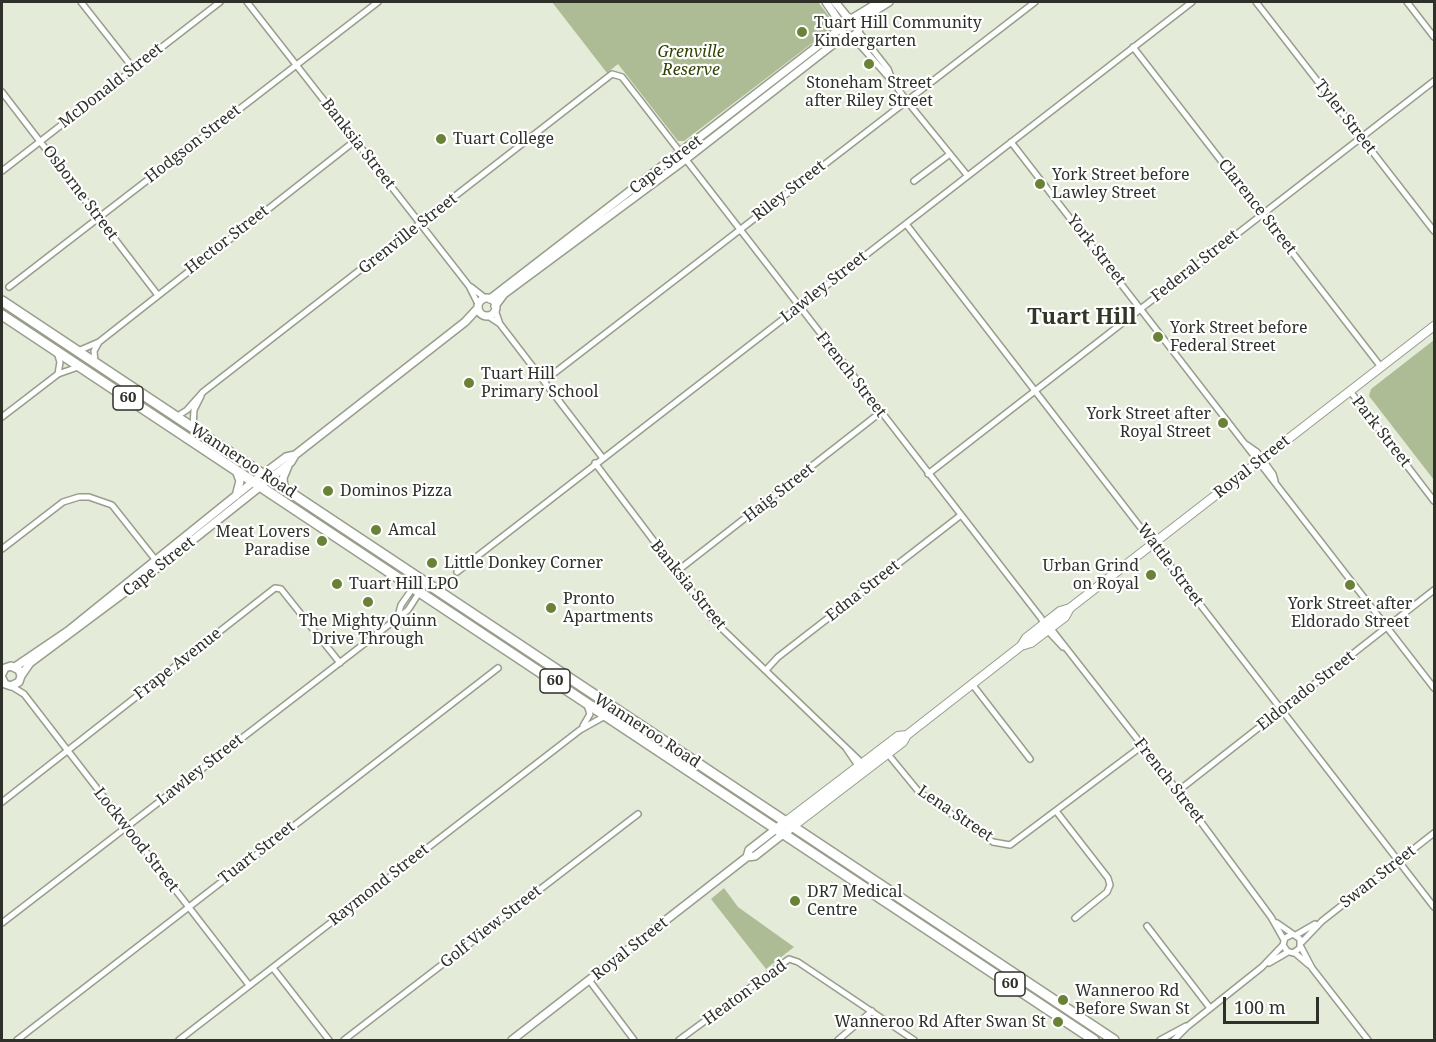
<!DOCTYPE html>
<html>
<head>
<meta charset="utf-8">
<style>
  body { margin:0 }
  #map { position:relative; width:1436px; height:1042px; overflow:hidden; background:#e4ebd8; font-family:"Noto Serif",serif }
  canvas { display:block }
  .frame { position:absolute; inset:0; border:3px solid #2e3029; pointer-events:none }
  .scale { position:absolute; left:1223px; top:997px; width:96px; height:27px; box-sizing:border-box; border:3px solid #2e3029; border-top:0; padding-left:8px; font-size:18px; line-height:21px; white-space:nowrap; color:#2e3029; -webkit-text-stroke:4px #fff; paint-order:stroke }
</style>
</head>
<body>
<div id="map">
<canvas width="1436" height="1042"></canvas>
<div class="frame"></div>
<div class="scale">100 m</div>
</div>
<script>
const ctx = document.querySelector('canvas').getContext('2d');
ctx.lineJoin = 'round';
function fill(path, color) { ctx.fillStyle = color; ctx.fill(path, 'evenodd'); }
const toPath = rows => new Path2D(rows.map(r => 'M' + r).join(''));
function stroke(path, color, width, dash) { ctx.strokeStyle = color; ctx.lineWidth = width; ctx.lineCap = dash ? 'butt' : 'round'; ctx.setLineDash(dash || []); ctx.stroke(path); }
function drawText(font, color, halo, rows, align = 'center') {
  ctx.font = font + ' "Noto Serif",serif'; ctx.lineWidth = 4.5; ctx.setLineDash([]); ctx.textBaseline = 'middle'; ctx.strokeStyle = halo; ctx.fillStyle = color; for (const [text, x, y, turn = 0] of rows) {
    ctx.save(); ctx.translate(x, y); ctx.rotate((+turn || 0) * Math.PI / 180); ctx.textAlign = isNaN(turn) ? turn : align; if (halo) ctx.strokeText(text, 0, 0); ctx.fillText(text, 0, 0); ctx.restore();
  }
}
fill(toPath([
  [552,2,818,2,832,20,832,28,684,141,678,141,618,64,607,73],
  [1434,340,1434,480,1369,396,1371,389],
  [724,888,738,907,794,947,766,969,711,899]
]), '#adbc94');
const street = toPath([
  [81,2,133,68],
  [247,2,469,286,478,304],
  [1256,2,1434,231],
  [1407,2,1434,37],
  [858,31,888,69,893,82,906,100,967,175],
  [852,36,892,81],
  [1133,47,1381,367],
  [2,92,157,294],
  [1011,142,1434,688],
  [2,171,220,2],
  [914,181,950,154],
  [906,224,1434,907],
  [9,287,378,2],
  [471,287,485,298],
  [495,310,500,324,602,457],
  [488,316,500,324],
  [78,351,99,342,356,140],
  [57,352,60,362,58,374],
  [95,363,94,351,99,342],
  [544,381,1035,2],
  [1350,391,1434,501],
  [2,417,58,374,78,367],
  [176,417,187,410,203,392,612,74,622,77,1041,618,1047,630,1063,647],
  [193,427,194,410,201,396],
  [1247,445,1257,452,1273,474,1275,481],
  [595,463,715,622,864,765],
  [928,474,1434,81],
  [2,549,63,502,79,497,89,497,112,505,158,563],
  [457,572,1192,2],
  [676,572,881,412],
  [398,616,401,605,420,578],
  [1048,625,1178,791,1271,917,1284,940],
  [766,670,778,657,961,515],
  [972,684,1030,759],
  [11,686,24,694,249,985],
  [583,726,590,714,587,705],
  [846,748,859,767],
  [887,753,919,792,993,842,1010,845,1142,746],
  [1178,791,1434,590],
  [2,802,275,588,281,589,340,663],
  [1056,811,1108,878,1110,885,1107,892,1075,918],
  [2,923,408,610,426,582],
  [1277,923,1300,939,1300,948,1293,953,1287,951,1283,945,1285,938,1291,935],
  [1147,926,1210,1008],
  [1296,935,1315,924],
  [1302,942,1322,921,1434,833],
  [1301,947,1312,968,1368,1040],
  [1295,953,1309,965],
  [1269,963,1288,952],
  [273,968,329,1040],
  [589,980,634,1040],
  [17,1040,498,668],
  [179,1040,580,730,605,716],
  [344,1040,638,814],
  [679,1040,789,959,798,962,914,1040],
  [838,1040,872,1011],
  [1160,1040,1186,1026],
  [1174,1040,1188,1026,1262,967,1283,945]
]);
const secondary = toPath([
  [826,2,841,24],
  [835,2,848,18],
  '841 27a9 9 0 1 1 18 0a9 9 0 1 1-18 0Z',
  [853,18,879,2],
  [859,26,868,15,889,2],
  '478 307a9 9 0 1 1 18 0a9 9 0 1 1-18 0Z',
  [490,299,841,28],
  [495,306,504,294,686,159,845,35],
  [284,488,283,478,288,466],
  [236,496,240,481,236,470],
  [15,667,68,631,254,481,286,457,295,455],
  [2,674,5,668,11,666,19,670,21,676,19,682,11,686,5,684,2,678],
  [21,676,30,663,160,566,291,462,295,455,465,322,478,308],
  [747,857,755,856,783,834],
  [512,1040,747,857,749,850,776,829]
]);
const primary = toPath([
  [1021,646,1031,643,1065,617,1070,608,1434,326],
  [776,829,898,736,907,735],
  [783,834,903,742,907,735,1021,646,1026,638,1045,623,1060,611,1070,608]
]);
const highway = toPath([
  [2,301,1114,1040],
  [2,315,1094,1040]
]);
stroke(street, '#979e8c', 8);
stroke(secondary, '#979e8c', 10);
stroke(primary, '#979e8c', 10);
stroke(highway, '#979e8c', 12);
stroke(street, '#fff', 5);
stroke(secondary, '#fff', 7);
stroke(primary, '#fff', 8);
stroke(highway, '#fff', 9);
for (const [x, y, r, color] of [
  [802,32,6,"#698235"],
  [869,64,6,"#698235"],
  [441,139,6,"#698235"],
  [1040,184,6,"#698235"],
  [1158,337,6,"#698235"],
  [469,383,6,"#698235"],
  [1223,423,6,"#698235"],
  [328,491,6,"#698235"],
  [376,530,6,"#698235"],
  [322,541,6,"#698235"],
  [432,563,6,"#698235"],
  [1151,575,6,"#698235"],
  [337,584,6,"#698235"],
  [1350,585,6,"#698235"],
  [368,602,6,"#698235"],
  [551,608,6,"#698235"],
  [795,901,6,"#698235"],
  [1063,1000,6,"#698235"],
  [1058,1022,6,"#698235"]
]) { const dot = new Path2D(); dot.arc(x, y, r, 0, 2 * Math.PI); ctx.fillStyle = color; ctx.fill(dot); stroke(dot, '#fff', 2); }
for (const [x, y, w] of [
  [128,398,30],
  [555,681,30],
  [1010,984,30]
]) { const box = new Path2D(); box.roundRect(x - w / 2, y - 12, w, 24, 4.5); ctx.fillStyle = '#fff'; ctx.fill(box); stroke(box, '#2e3029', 1.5); }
drawText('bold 15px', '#2e3029', null, [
  ["60",128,398],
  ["60",555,681],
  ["60",1010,984]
]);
drawText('16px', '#2e3029', '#fff', [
  ["Tuart Hill Community",814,23],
  ["Kindergarten",814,41],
  ["Stoneham Street",869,83,"center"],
  ["after Riley Street",869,101,"center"],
  ["Tuart College",453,139],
  ["York Street before",1052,175],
  ["Lawley Street",1052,193],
  ["York Street before",1170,328],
  ["Federal Street",1170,346],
  ["Tuart Hill",481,374],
  ["Primary School",481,392],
  ["York Street after",1211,414,"right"],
  ["Royal Street",1211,432,"right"],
  ["Dominos Pizza",340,491],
  ["Amcal",388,530],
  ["Meat Lovers",310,532,"right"],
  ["Paradise",310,550,"right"],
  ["Little Donkey Corner",444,563],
  ["Urban Grind",1139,566,"right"],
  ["on Royal",1139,584,"right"],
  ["Tuart Hill LPO",349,584],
  ["Pronto",563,599],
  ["Apartments",563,617],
  ["York Street after",1350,604,"center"],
  ["Eldorado Street",1350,622,"center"],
  ["The Mighty Quinn",368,621,"center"],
  ["Drive Through",368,639,"center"],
  ["DR7 Medical",807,892],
  ["Centre",807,910],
  ["Wanneroo Rd",1075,991],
  ["Before Swan St",1075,1009],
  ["Wanneroo Rd After Swan St",1046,1022,"right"]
], 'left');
drawText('italic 16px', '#304100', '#fff', [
  ["Grenville",691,52],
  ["Reserve",691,70]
]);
drawText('16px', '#2e3029', '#fff', [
  ["McDonald Street",111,86,-38],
  ["Tyler Street",1345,117,52],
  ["Hodgson Street",193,144,-38],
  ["Banksia Street",358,144,52],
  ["Cape Street",666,165,-37],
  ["Riley Street",789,191,-38],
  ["Osborne Street",80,193,53],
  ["Clarence Street",1257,207,52],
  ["Grenville Street",408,234,-38],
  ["Hector Street",227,240,-38],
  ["York Street",1096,250,52],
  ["Federal Street",1195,266,-38],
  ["Lawley Street",824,287,-38],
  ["French Street",851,375,52],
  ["Park Street",1381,432,52],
  ["Wanneroo Road",243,461,33],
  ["Royal Street",1252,467,-38],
  ["Haig Street",779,493,-38],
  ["Wattle Street",1170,565,53],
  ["Cape Street",159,567,-38],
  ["Banksia Street",688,585,51],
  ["Edna Street",863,591,-38],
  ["Frape Avenue",178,664,-38],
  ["Eldorado Street",1306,691,-38],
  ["Wanneroo Road",647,731,33],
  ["Lawley Street",200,770,-38],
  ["French Street",1169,781,52],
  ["Lena Street",955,814,34],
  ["Lockwood Street",136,840,52],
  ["Tuart Street",257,853,-38],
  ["Swan Street",1378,877,-38],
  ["Raymond Street",379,885,-38],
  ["Golf View Street",491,927,-38],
  ["Royal Street",630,949,-38],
  ["Heaton Road",745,993,-36]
]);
drawText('bold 22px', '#313627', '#fff', [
  ["Tuart Hill",1082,318]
]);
</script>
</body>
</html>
